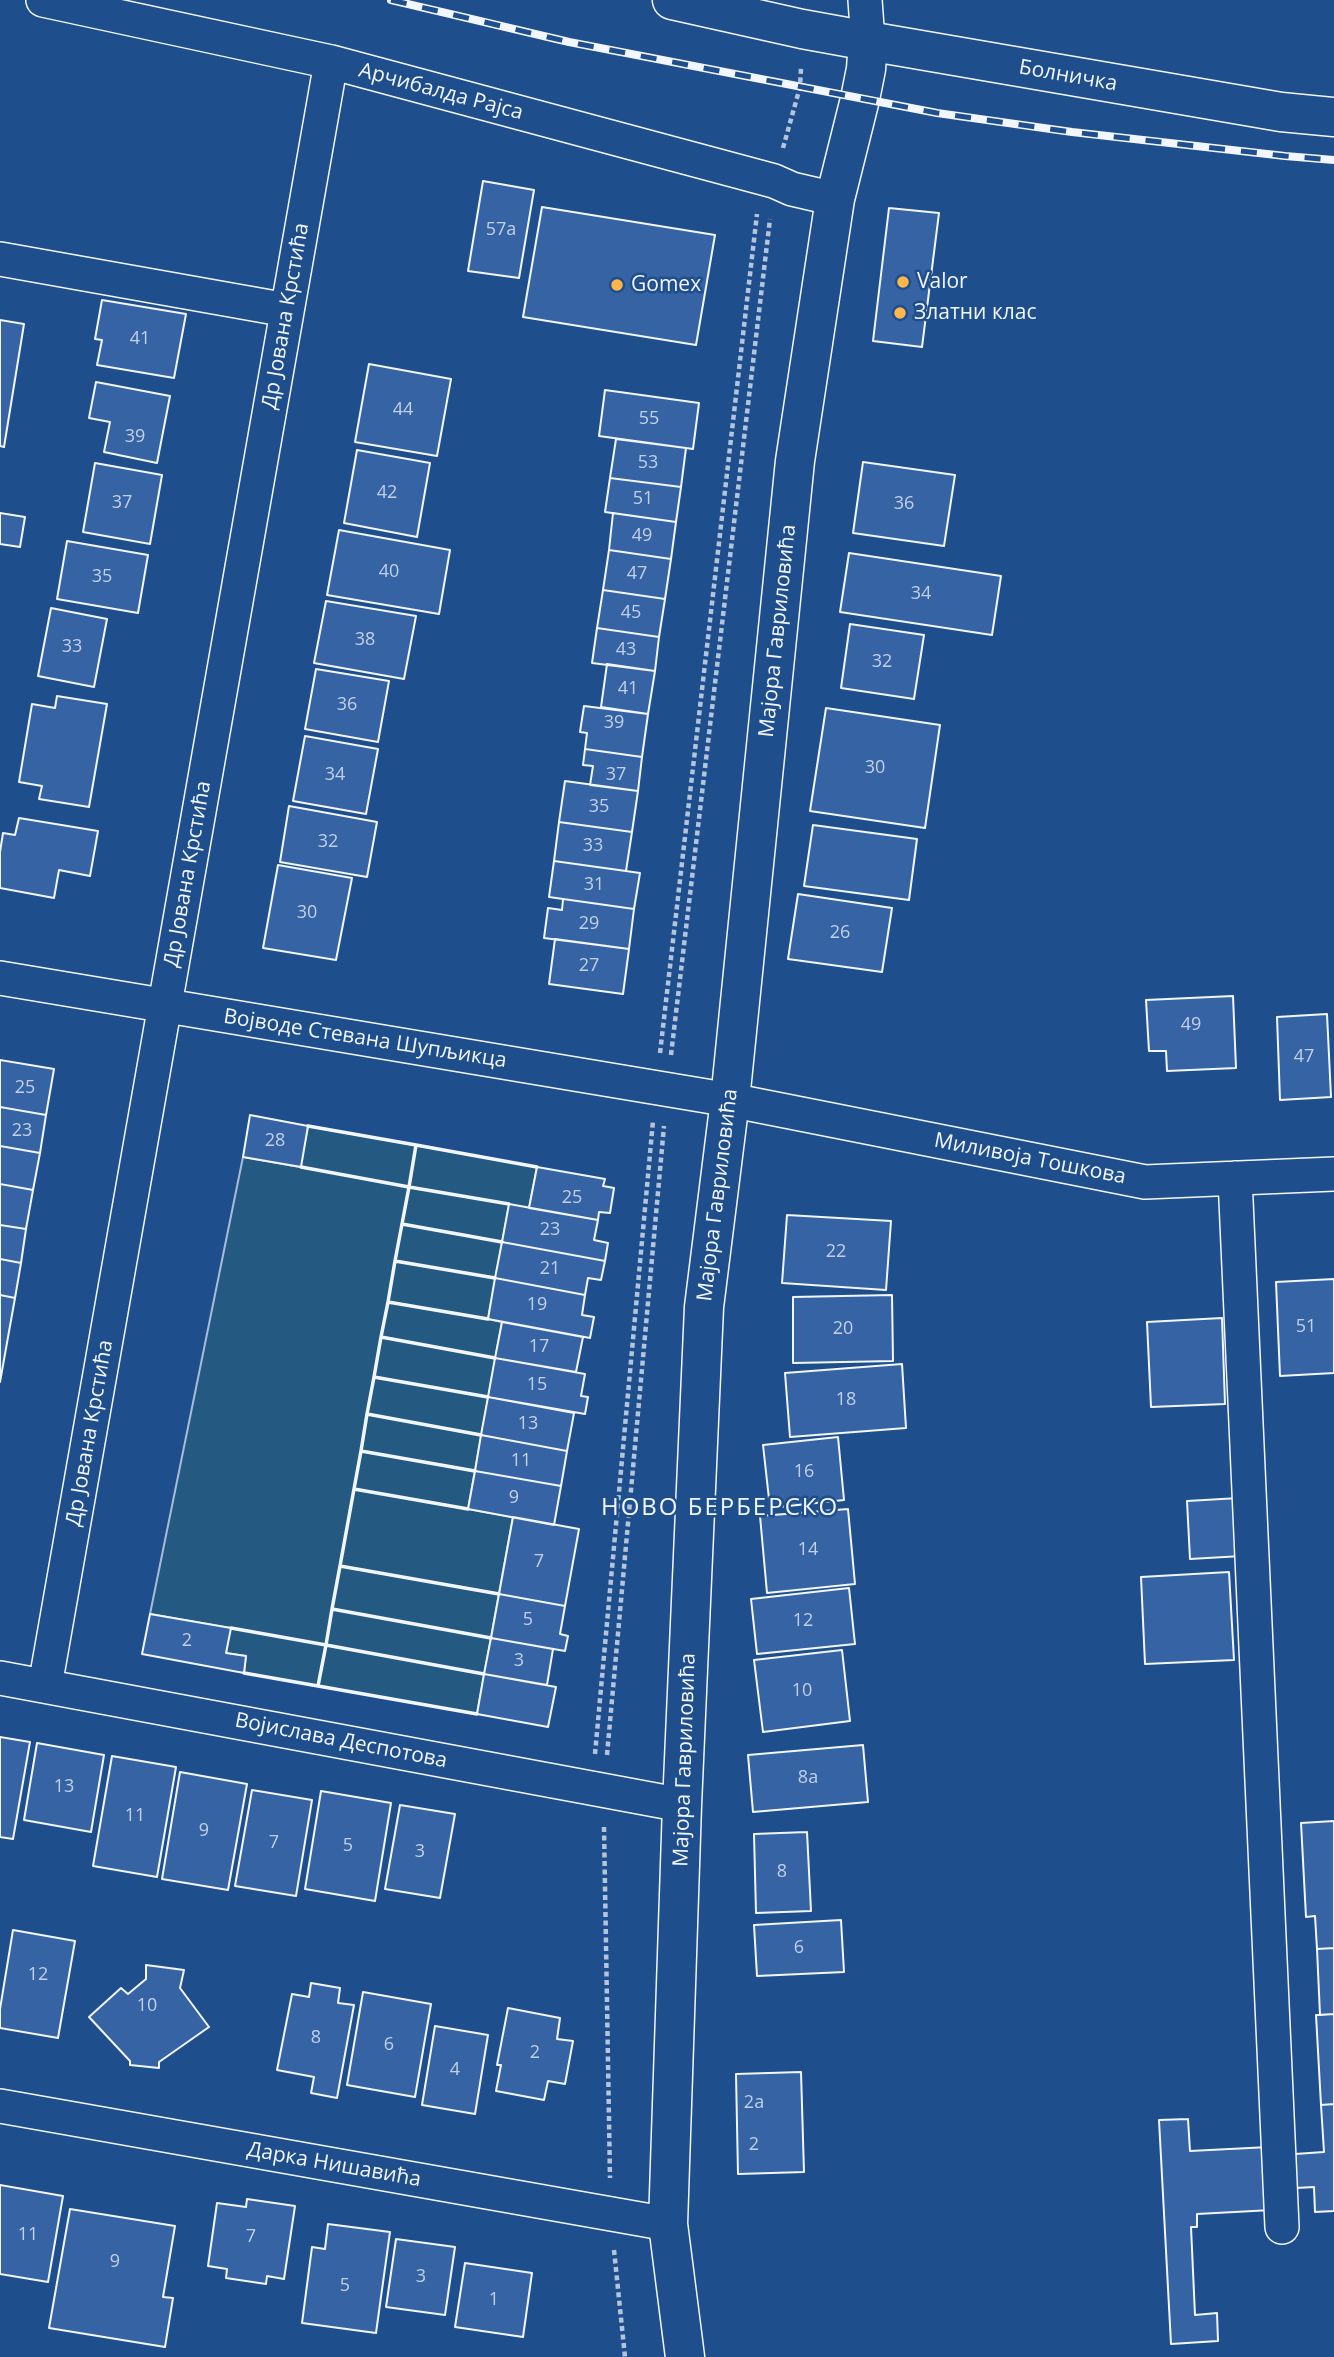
<!DOCTYPE html>
<html>
<head>
<meta charset="utf-8">
<style>
  body { margin:0 }
  canvas { display:block; background:#1f4e8c }
</style>
</head>
<body>
<canvas width="1334" height="2357"></canvas>
<script>
const ctx = document.querySelector('canvas').getContext('2d');
ctx.lineJoin = 'round';
function fill(path, color) { ctx.fillStyle = color; ctx.fill(path, 'evenodd'); }
const toPath = rows => new Path2D(rows.map(r => 'M' + r).join(''));
function stroke(path, color, width, dash) { ctx.strokeStyle = color; ctx.lineWidth = width; ctx.lineCap = dash ? 'butt' : 'round'; ctx.setLineDash(dash || []); ctx.stroke(path); }
function drawText(font, color, halo, rows, align = 'center') {
  ctx.font = font + ' "Open Sans",sans-serif'; ctx.lineWidth = 5; ctx.setLineDash([]); ctx.textBaseline = 'middle'; ctx.strokeStyle = halo; ctx.fillStyle = color; for (const [text, x, y, turn = 0] of rows) {
    ctx.save(); ctx.translate(x, y); ctx.rotate((+turn || 0) * Math.PI / 180); ctx.textAlign = isNaN(turn) ? turn : align; if (halo) ctx.strokeText(text, 0, 0); ctx.fillText(text, 0, 0); ctx.restore();
  }
}
const green = toPath([
  [308,1126,537,1167,529,1208,509,1205,488,1319,502,1322,468,1509,513,1517,477,1714,244,1673,246,1656,226,1653,230,1628,150,1614,243,1157,300,1167,308,1126]
]);
fill(green, '#245a82');
stroke(green, '#a8bbd7', 2);
const building = toPath([
  [483,181,534,190,519,278,468,271,483,181],
  [542,207,715,235,696,345,523,317,542,207],
  [889,208,939,213,922,347,873,341,889,208],
  [102,300,186,314,174,378,97,365,102,340,95,339,102,300],
  [0,320,24,324,4,447,0,446,0,320],
  [369,364,451,379,437,456,355,442,369,364],
  [96,382,170,396,157,463,104,452,110,422,89,418,96,382],
  [605,390,699,403,693,449,599,436,605,390],
  [616,439,686,448,681,487,610,478,616,439],
  [357,450,430,463,417,537,344,523,357,450],
  [863,462,955,475,944,546,853,533,863,462],
  [95,463,162,475,150,544,83,532,95,463],
  [610,478,681,487,676,522,605,512,610,478],
  [0,513,25,517,20,547,0,544,0,513],
  [613,513,676,522,671,559,609,550,613,513],
  [339,530,450,550,439,614,327,595,339,530],
  [67,541,148,555,138,613,57,599,67,541],
  [609,550,671,559,665,599,603,590,609,550],
  [849,553,1001,576,992,635,840,612,849,553],
  [603,590,665,599,659,637,597,628,603,590],
  [326,601,416,616,404,679,314,663,326,601],
  [51,608,107,619,94,687,38,676,51,608],
  [850,624,924,635,914,699,841,688,850,624],
  [597,628,659,637,655,671,592,663,597,628],
  [607,664,655,671,648,714,601,707,607,664],
  [316,669,389,681,378,742,305,729,316,669],
  [57,696,107,704,89,807,39,799,42,786,19,782,32,704,55,708,57,696],
  [584,706,648,714,642,757,585,749,587,733,580,732,584,706],
  [826,708,940,725,925,828,810,811,826,708],
  [305,736,378,749,366,814,293,801,305,736],
  [585,749,642,757,638,791,590,785,593,766,583,765,585,749],
  [565,781,638,791,632,832,559,822,565,781],
  [289,806,377,822,367,877,280,862,289,806],
  [19,818,98,831,90,876,59,870,54,898,0,888,0,852,3,833,15,835,19,818],
  [559,822,632,832,626,871,554,861,559,822],
  [813,825,917,839,909,900,804,886,813,825],
  [554,861,640,873,634,909,549,897,554,861],
  [278,865,352,878,336,960,263,948,278,865],
  [798,894,892,908,882,972,788,959,798,894],
  [563,899,634,909,629,949,544,938,548,908,562,910,563,899],
  [555,939,629,949,623,994,549,984,555,939],
  [1233,996,1236,1068,1167,1071,1166,1051,1149,1051,1146,1000,1233,996],
  [1327,1014,1331,1097,1280,1100,1277,1017,1327,1014],
  [0,1060,54,1069,46,1115,0,1107,0,1060],
  [0,1107,46,1115,40,1153,0,1146,0,1107],
  [250,1115,308,1126,301,1167,243,1157,250,1115],
  [0,1146,40,1153,33,1190,0,1184,0,1146],
  [537,1167,605,1179,603,1186,614,1188,610,1213,599,1212,598,1220,529,1208,537,1167],
  [0,1184,33,1190,26,1229,0,1225,0,1184],
  [509,1204,598,1220,594,1240,608,1243,605,1261,502,1242,509,1204],
  [787,1215,891,1221,886,1290,782,1283,787,1215],
  [0,1225,26,1229,21,1263,0,1259,0,1225],
  [502,1242,605,1261,601,1280,588,1278,585,1295,495,1278,502,1242],
  [0,1259,21,1263,15,1298,0,1295,0,1259],
  [495,1278,585,1295,582,1315,594,1317,590,1338,488,1319,495,1278],
  [1334,1279,1334,1373,1280,1376,1276,1282,1334,1279],
  [0,1295,15,1298,0,1382,0,1295],
  [892,1295,893,1361,793,1363,793,1297,892,1295],
  [1222,1318,1225,1404,1151,1407,1147,1322,1222,1318],
  [502,1322,583,1337,576,1372,495,1358,502,1322],
  [495,1358,585,1374,581,1396,588,1397,585,1414,488,1397,495,1358],
  [902,1364,906,1428,790,1437,785,1373,902,1364],
  [488,1397,574,1413,567,1451,481,1435,488,1397],
  [481,1435,567,1451,561,1486,475,1471,481,1435],
  [838,1437,844,1500,770,1508,763,1445,838,1437],
  [475,1471,561,1486,554,1525,468,1509,475,1471],
  [1239,1498,1242,1556,1190,1559,1187,1501,1239,1498],
  [848,1509,855,1584,767,1593,760,1516,848,1509],
  [513,1517,579,1529,565,1606,499,1594,513,1517],
  [1229,1572,1234,1660,1145,1664,1141,1577,1229,1572],
  [849,1588,855,1644,757,1654,751,1599,849,1588],
  [499,1594,565,1606,560,1634,568,1636,565,1651,491,1638,499,1594],
  [150,1614,231,1628,226,1653,246,1656,244,1673,142,1654,150,1614],
  [491,1638,553,1649,547,1685,484,1674,491,1638],
  [842,1650,850,1721,763,1732,754,1660,842,1650],
  [484,1674,556,1687,548,1727,477,1714,484,1674],
  [0,1737,30,1742,13,1839,0,1837,0,1737],
  [37,1743,104,1755,91,1832,24,1820,37,1743],
  [863,1745,868,1802,753,1812,748,1755,863,1745],
  [112,1756,176,1767,157,1877,93,1866,112,1756],
  [180,1772,247,1784,228,1890,162,1879,180,1772],
  [252,1790,312,1800,296,1896,235,1886,252,1790],
  [321,1791,391,1803,375,1901,305,1889,321,1791],
  [400,1805,455,1814,440,1898,385,1889,400,1805],
  [1334,1821,1334,1948,1317,1949,1315,1916,1306,1917,1301,1823,1334,1821],
  [807,1832,811,1911,756,1913,754,1834,807,1832],
  [841,1920,844,1972,757,1976,754,1925,841,1920],
  [13,1930,75,1941,58,2038,0,2028,0,2009,13,1930],
  [1334,1948,1334,2014,1320,2015,1317,1949,1334,1948],
  [146,1965,184,1970,180,1988,209,2027,159,2062,159,2068,130,2065,130,2061,89,2017,121,1988,128,1994,146,1979,146,1965],
  [311,1983,340,1988,338,2003,354,2005,337,2098,311,2093,314,2077,277,2070,292,1994,309,1997,311,1983],
  [363,1992,431,2004,415,2097,347,2085,363,1992],
  [508,2008,560,2018,557,2039,573,2041,565,2084,548,2081,544,2100,496,2091,501,2065,497,2065,508,2008],
  [1334,2014,1334,2104,1321,2105,1316,2015,1334,2014],
  [435,2026,488,2035,475,2114,422,2105,435,2026],
  [801,2072,804,2172,738,2174,736,2074,801,2072],
  [1334,2104,1334,2211,1315,2212,1314,2187,1296,2188,1295,2154,1324,2152,1321,2105,1334,2104],
  [1188,2119,1190,2151,1269,2147,1272,2210,1197,2214,1197,2227,1191,2227,1195,2315,1217,2313,1218,2341,1171,2344,1159,2120,1188,2119],
  [0,2185,63,2196,48,2282,0,2274,0,2185],
  [247,2199,295,2206,284,2279,267,2276,266,2284,226,2278,227,2269,208,2266,217,2203,246,2207,247,2199],
  [70,2209,175,2226,163,2297,173,2298,165,2347,49,2328,70,2209],
  [328,2224,390,2232,376,2333,302,2323,312,2247,325,2249,328,2224],
  [396,2239,455,2247,445,2315,386,2307,396,2239],
  [465,2263,532,2273,523,2337,455,2327,465,2263]
]);
fill(building, '#3563a3');
stroke(building, '#f2f6ff', 2);
const street = toPath([
  [43,0,331,62,774,181,792,189,835,199],
  [865,0,868,41],
  [0,259,287,310],
  [0,978,730,1100,1145,1182,1334,1174],
  [1235,1178,1282,2227],
  [0,1678,682,1805],
  [45,1686,331,62],
  [0,2106,668,2224]
]);
const secondary = toPath([
  [672,0,802,29,868,41,1281,112,1334,117],
  [685,2357,668,2224,682,1805,704,1307,730,1100,795,461,835,199,860,99,866,69,868,41]
]);
stroke(street, '#f2f6ff', 36);
stroke(secondary, '#f2f6ff', 41);
stroke(toPath([
  [783,148,800,87,801,68],
  [660,1053,757,214],
  [671,1055,770,219],
  [595,1754,653,1121],
  [607,1755,664,1126],
  [604,1827,610,2178],
  [614,2250,625,2357]
]), '#b3c4dc', 4.5, [5, 3.5]);
stroke(street, '#1f4e8c', 33);
stroke(secondary, '#1f4e8c', 38);
const rail = toPath([
  [391,0,569,42,937,113,1072,132,1285,156,1334,160]
]);
stroke(rail, '#f2f6ff', 8);
stroke(rail, '#1f4e8c', 5, [16]);
stroke(toPath([
  [308,1126,416,1145],
  [301,1167,409,1187,416,1145,537,1167],
  [402,1224,409,1187,509,1204],
  [395,1261,402,1224,502,1242],
  [388,1302,395,1261,495,1278],
  [381,1337,388,1302,488,1319],
  [374,1377,381,1337,495,1358],
  [367,1414,374,1377,488,1397],
  [361,1451,367,1414,481,1435],
  [354,1489,361,1451,475,1471],
  [340,1566,354,1489,468,1509],
  [332,1609,491,1638],
  [231,1628,326,1645,318,1686,477,1714],
  [244,1673,318,1686],
  [484,1674,326,1645,332,1609,340,1566,499,1594]
]), '#f2f6ff', 3.5);
for (const [x, y, r, color] of [
  [903,282,7,"#ffb74d"],
  [617,285,7,"#ffb74d"],
  [900,313,7,"#ffb74d"]
]) { const dot = new Path2D(); dot.arc(x, y, r, 0, 2 * Math.PI); ctx.fillStyle = color; ctx.fill(dot); stroke(dot, '#1f4e8c', 2.5); }
drawText('18px', '#c3d1e8', null, [
  ["57a",501,230],
  ["41",140,339],
  ["44",403,410],
  ["55",649,419],
  ["39",135,437],
  ["53",648,463],
  ["42",387,493],
  ["51",643,499],
  ["37",122,503],
  ["36",904,504],
  ["49",642,536],
  ["40",389,572],
  ["47",637,574],
  ["35",102,577],
  ["34",921,594],
  ["45",631,613],
  ["38",365,640],
  ["33",72,647],
  ["43",626,650],
  ["32",882,662],
  ["41",628,689],
  ["36",347,705],
  ["39",614,723],
  ["30",875,768],
  ["34",335,775],
  ["37",616,775],
  ["35",599,807],
  ["32",328,842],
  ["33",593,846],
  ["31",594,885],
  ["30",307,913],
  ["29",589,924],
  ["26",840,933],
  ["27",589,966],
  ["49",1191,1025],
  ["47",1304,1057],
  ["25",25,1088],
  ["23",22,1131],
  ["28",275,1141],
  ["25",572,1198],
  ["23",550,1230],
  ["22",836,1252],
  ["21",550,1269],
  ["19",537,1305],
  ["51",1306,1327],
  ["20",843,1329],
  ["17",539,1347],
  ["15",537,1385],
  ["18",846,1400],
  ["13",528,1424],
  ["11",521,1461],
  ["16",804,1472],
  ["9",514,1498],
  ["14",808,1550],
  ["7",539,1562],
  ["5",528,1620],
  ["12",803,1621],
  ["2",187,1641],
  ["3",519,1661],
  ["10",802,1691],
  ["8a",808,1778],
  ["13",64,1787],
  ["11",135,1816],
  ["9",204,1831],
  ["7",274,1843],
  ["5",348,1846],
  ["3",420,1852],
  ["8",782,1872],
  ["6",799,1948],
  ["12",38,1975],
  ["10",147,2006],
  ["8",316,2038],
  ["6",389,2045],
  ["2",535,2053],
  ["4",455,2070],
  ["2a",754,2103],
  ["2",754,2145],
  ["11",28,2235],
  ["7",251,2237],
  ["9",115,2262],
  ["3",421,2277],
  ["5",345,2286],
  ["1",494,2300]
]);
drawText('21px', '#f2f6ff', '#1f4e8c', [
  ["Болничка",1068,76,10],
  ["Арчибалда Рајса",441,92,15],
  ["Др Јована Крстића",286,316,-80],
  ["Мајора Гавриловића",778,631,-84],
  ["Др Јована Крстића",188,874,-80],
  ["Војводе Стевана Шупљикца",365,1039,9],
  ["Миливоја Тошкова",1030,1159,11],
  ["Мајора Гавриловића",718,1195,-83],
  ["Др Јована Крстића",90,1433,-80],
  ["Војислава Деспотова",341,1741,11],
  ["Мајора Гавриловића",685,1760,-88],
  ["Дарка Нишавића",334,2165,10]
]);
drawText('21px', '#f2f6ff', '#1f4e8c', [
  ["Valor",917,282],
  ["Gomex",631,285],
  ["Златни клас",914,313]
], 'left');
ctx.letterSpacing = '2px';
drawText('24px', '#f2f6ff', '#1f4e8c', [
  ["НОВО БЕРБЕРСКО",720,1508]
]);
ctx.letterSpacing = '0px';
</script>
</body>
</html>
